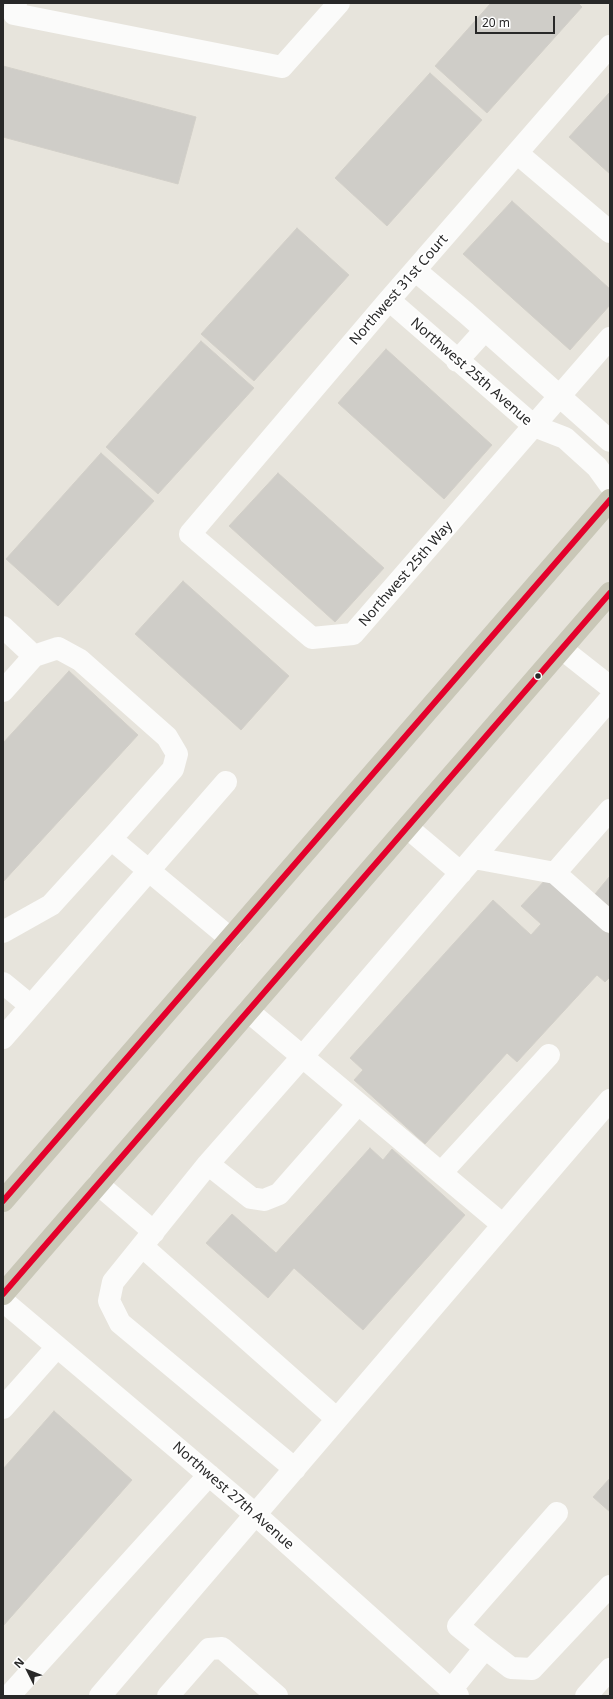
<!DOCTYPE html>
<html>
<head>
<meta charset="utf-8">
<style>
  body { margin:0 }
  #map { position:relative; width:613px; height:1699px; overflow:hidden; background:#e7e4dc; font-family:"Noto Sans",sans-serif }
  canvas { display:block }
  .frame { position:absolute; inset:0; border:4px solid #282828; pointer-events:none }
  .north { position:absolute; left:8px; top:1651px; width:40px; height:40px; -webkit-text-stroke:3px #fff; paint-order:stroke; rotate:312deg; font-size:11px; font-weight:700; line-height:16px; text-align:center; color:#282828 }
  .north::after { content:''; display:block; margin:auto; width:14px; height:18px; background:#282828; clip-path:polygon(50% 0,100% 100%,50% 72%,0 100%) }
  .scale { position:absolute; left:475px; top:16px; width:80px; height:18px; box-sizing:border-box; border:2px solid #282828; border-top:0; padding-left:5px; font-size:12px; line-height:14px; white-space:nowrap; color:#282828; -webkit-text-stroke:3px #fff; paint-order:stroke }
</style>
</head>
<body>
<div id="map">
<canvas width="613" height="1699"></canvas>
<div class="frame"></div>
<div class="north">N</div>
<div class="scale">20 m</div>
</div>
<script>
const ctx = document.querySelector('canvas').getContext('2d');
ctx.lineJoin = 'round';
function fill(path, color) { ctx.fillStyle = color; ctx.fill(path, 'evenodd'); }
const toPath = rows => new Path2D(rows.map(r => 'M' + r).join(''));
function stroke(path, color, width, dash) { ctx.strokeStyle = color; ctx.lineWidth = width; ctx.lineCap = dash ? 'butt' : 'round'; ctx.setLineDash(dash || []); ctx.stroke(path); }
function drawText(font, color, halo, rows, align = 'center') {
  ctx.font = font + ' "Noto Sans",sans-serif'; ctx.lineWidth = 4; ctx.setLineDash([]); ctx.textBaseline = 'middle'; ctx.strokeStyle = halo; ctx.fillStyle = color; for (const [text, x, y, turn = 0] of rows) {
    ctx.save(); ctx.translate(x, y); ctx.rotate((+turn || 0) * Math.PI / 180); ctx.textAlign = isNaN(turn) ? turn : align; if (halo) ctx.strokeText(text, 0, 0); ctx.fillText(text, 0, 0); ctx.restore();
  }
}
const building = toPath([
  [491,3,578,3,582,7,487,113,435,66,491,3],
  [3,66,196,117,178,184,3,137,3,66],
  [430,73,482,120,387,226,335,178,430,73],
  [610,92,610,174,569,137,610,92],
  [512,201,610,289,610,305,570,350,463,254,512,201],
  [297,228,349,275,254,381,201,334,297,228],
  [201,341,254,388,158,494,106,447,201,341],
  [386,349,492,445,444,499,338,403,386,349],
  [101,453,154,501,58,606,6,559,101,453],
  [278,473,384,568,335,622,229,526,278,473],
  [183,581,289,676,241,730,135,634,183,581],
  [69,671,138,735,3,882,3,743,69,671],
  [610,876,610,907,595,894,610,876],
  [547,878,610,935,610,977,605,982,597,975,517,1062,507,1053,425,1144,354,1080,363,1070,350,1058,493,900,531,935,541,924,521,906,547,878],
  [370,1148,383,1160,392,1149,465,1215,363,1330,294,1268,268,1298,206,1243,232,1214,276,1253,370,1148],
  [54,1411,132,1480,3,1626,3,1469,54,1411],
  [610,1478,610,1512,593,1497,610,1478]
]);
fill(building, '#cfcdc8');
stroke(building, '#d2cfc8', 1);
stroke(toPath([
  [16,3,14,14,282,67,339,3],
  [610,46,389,300,190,534,312,638,353,634,610,338],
  [517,153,610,232],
  [416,271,466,313,610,441],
  [389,300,534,426,565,438,597,467,610,485],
  [457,361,485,330],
  [3,627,34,656],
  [562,649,610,687],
  [3,691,34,656,58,648,80,660,167,737,177,754,173,769,111,839,231,939],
  [408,828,461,873],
  [474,858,555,873,610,810],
  [555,873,610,922],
  [3,932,51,905,111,839],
  [3,983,31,1006],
  [248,1011,441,1173],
  [3,1038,226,782],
  [208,1164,251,1198,264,1200,279,1194,358,1104],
  [98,1184,154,1232],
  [503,1225,441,1173,549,1055],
  [143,1247,337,1419],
  [3,1301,256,1515,458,1696],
  [3,1408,57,1347],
  [295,1469,120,1323,109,1301,113,1282,208,1164,303,1056,610,699],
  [485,1648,511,1668,532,1669,610,1586],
  [451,1690,485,1648,458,1626,557,1513],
  [9,1696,209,1475],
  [100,1696,610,1100],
  [168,1696,209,1649,222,1648,277,1696],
  [586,1696,610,1669]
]), '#fbfbfa', 22);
stroke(toPath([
  [3,1201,610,500],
  [3,1294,610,593]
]), '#c9c7b7', 22);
stroke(toPath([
  [3,1201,610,500],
  [3,1294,610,593]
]), '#e4002b', 6);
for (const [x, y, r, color] of [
  [538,676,3.5,"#282828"]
]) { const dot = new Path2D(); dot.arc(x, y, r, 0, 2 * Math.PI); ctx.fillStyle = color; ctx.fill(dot); stroke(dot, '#fff', 1.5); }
drawText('14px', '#282828', '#fff', [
  ["Northwest 31st Court",399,290,-49],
  ["Northwest 25th Avenue",471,372,41],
  ["Northwest 25th Way",406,574,-49],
  ["Northwest 27th Avenue",233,1496,41]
]);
</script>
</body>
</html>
